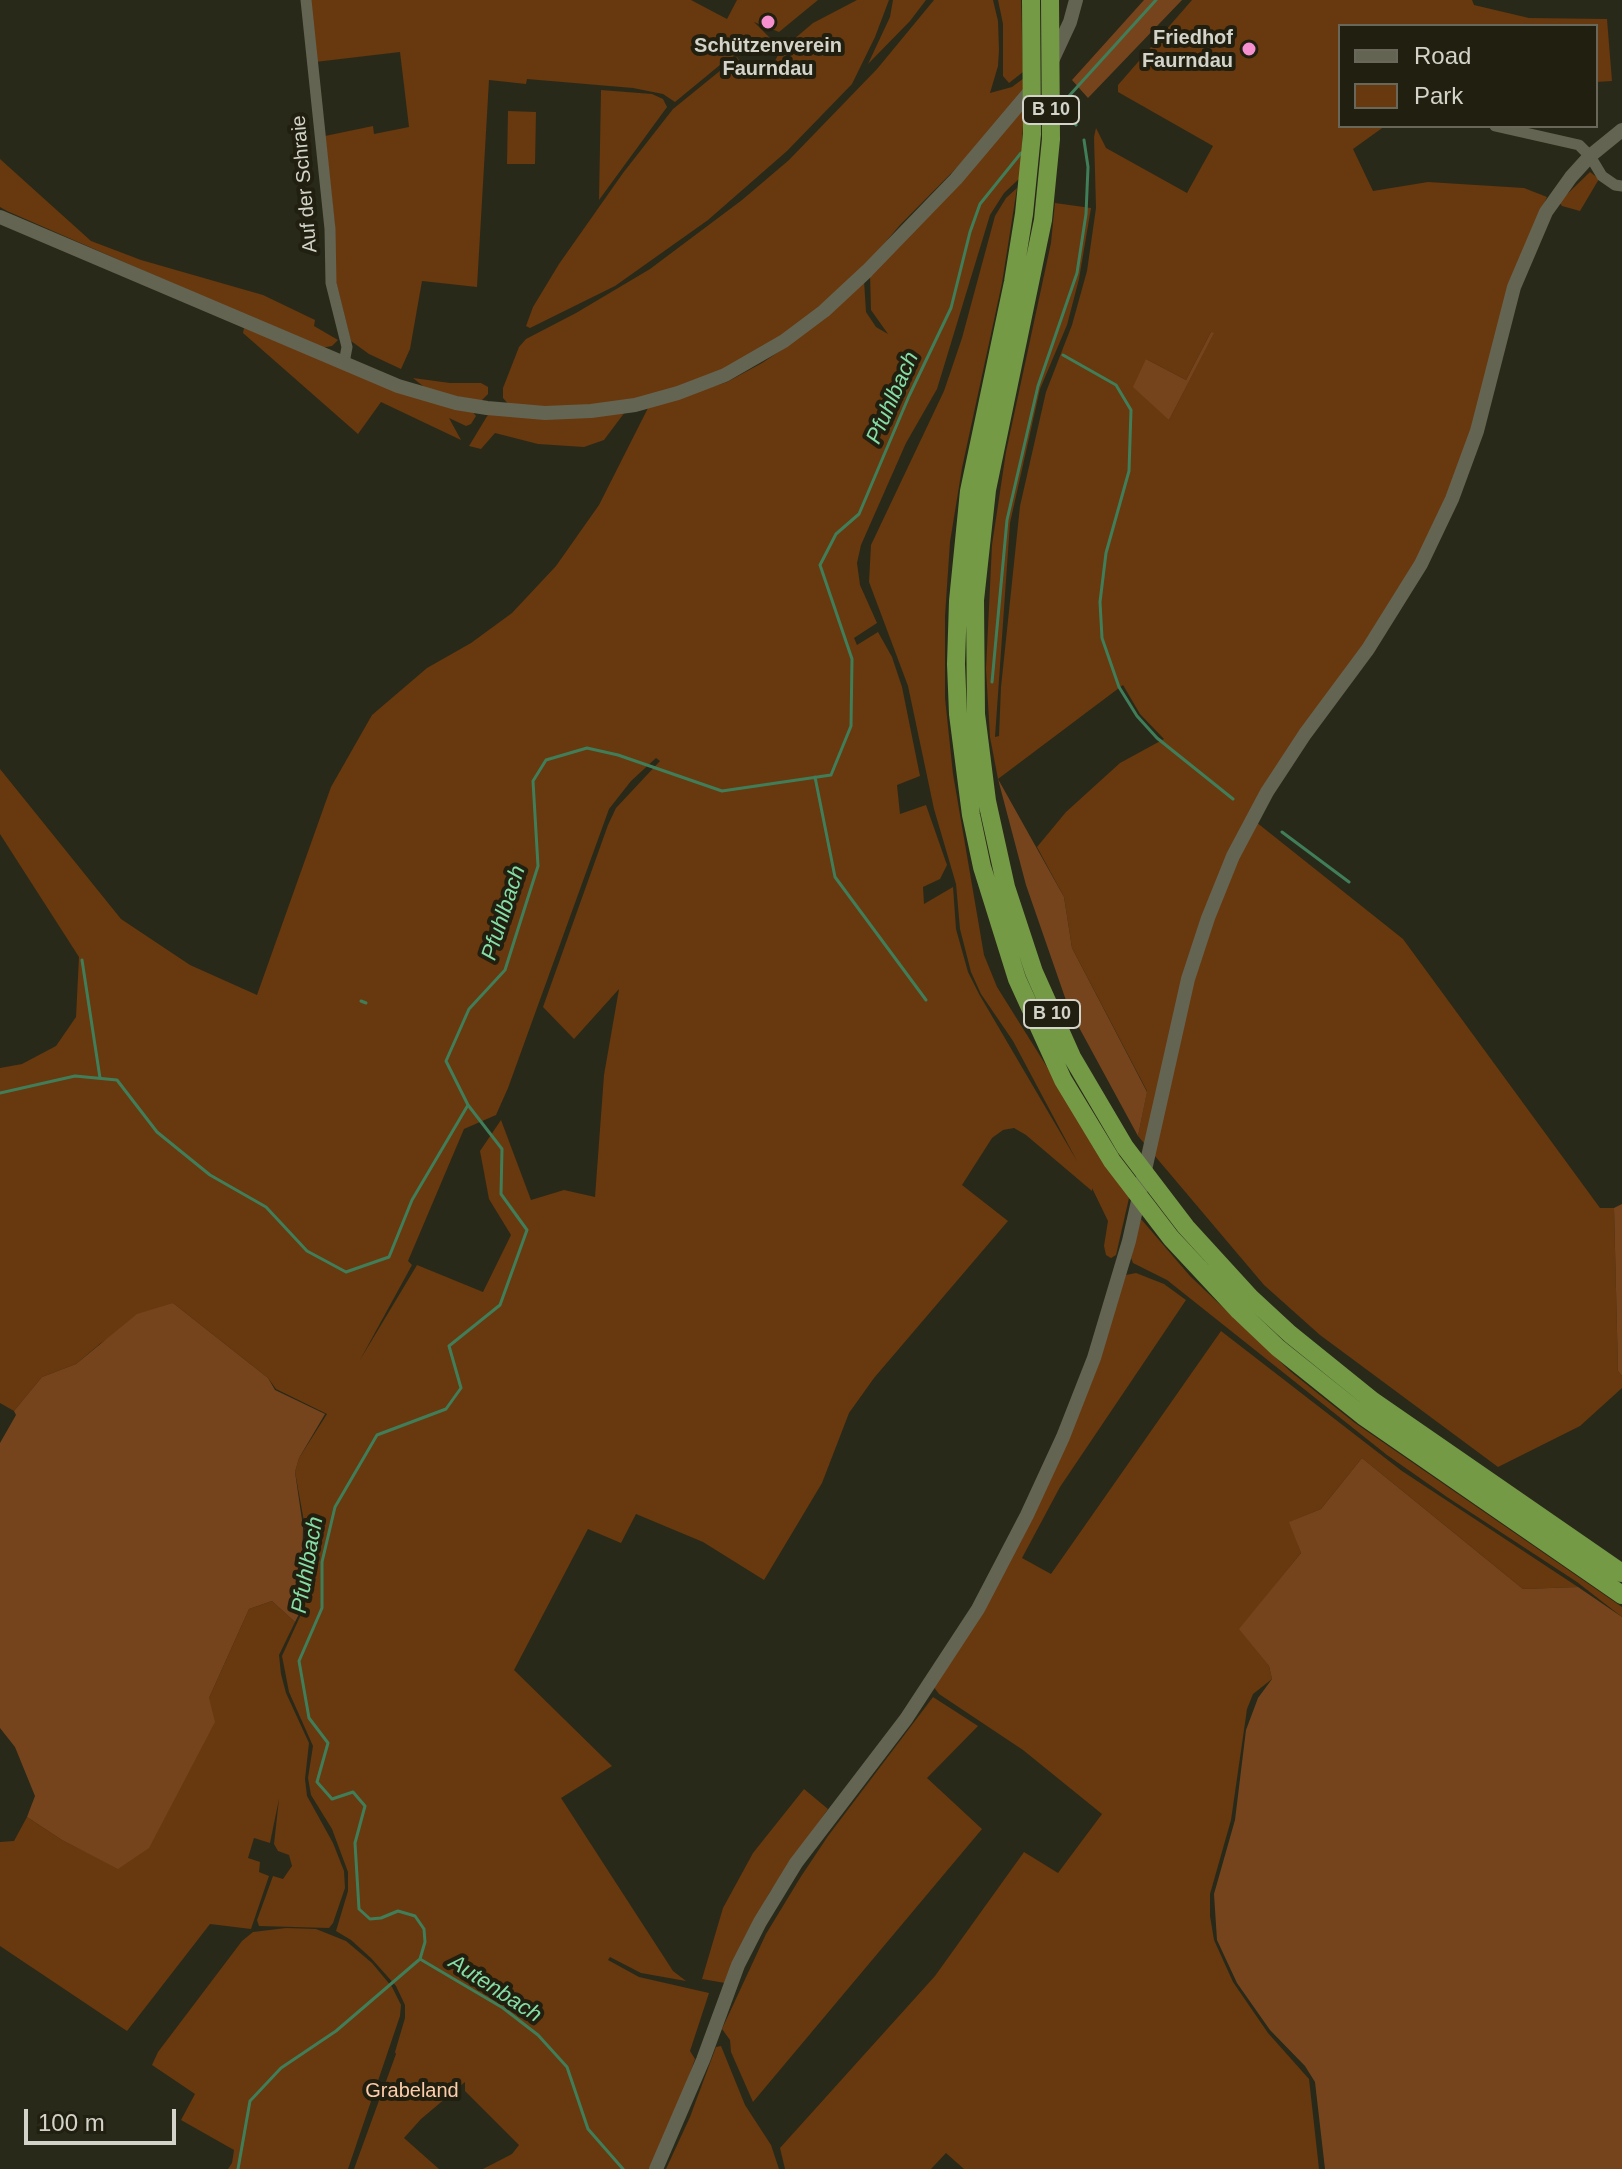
<!DOCTYPE html>
<html>
<head>
<meta charset="utf-8">
<style>
  body { margin:0 }
  #map { position:relative; width:1622px; height:2169px; overflow:hidden; background:#292919; font-family:Helvetica,sans-serif }
  canvas { display:block }
  .legend { position:absolute; left:1338px; top:24px; width:260px; height:104px; box-sizing:border-box; background:#201f10; border:2px solid #68675a; margin:0; padding:10px 14px; list-style:none; font-size:24px; color:#d3d3c9 }
  .legend li { display:flex; align-items:center; gap:16px; height:40px }
  .legend b { width:40px; border:2px solid #68675a }
  .scale { position:absolute; left:24px; top:2109px; width:152px; height:36px; box-sizing:border-box; border:4px solid #d3d3c9; border-top:0; padding-left:10px; font-size:24px; line-height:28px; white-space:nowrap; color:#d3d3c9; -webkit-text-stroke:6px #201f10; paint-order:stroke }
</style>
</head>
<body>
<div id="map">
<canvas width="1622" height="2169"></canvas>
<ul class="legend">
<li><b style="height:10px;background:#646452"></b>Road</li>
<li><b style="height:22px;background:#68380e"></b>Park</li>
</ul>
<div class="scale">100 m</div>
</div>
<script>
const ctx = document.querySelector('canvas').getContext('2d');
ctx.lineJoin = 'round';
function fill(path, color) { ctx.fillStyle = color; ctx.fill(path, 'evenodd'); }
const toPath = rows => new Path2D(rows.map(r => 'M' + r).join(''));
function stroke(path, color, width, dash) { ctx.strokeStyle = color; ctx.lineWidth = width; ctx.lineCap = dash ? 'butt' : 'round'; ctx.setLineDash(dash || []); ctx.stroke(path); }
function drawText(font, color, halo, rows, align = 'center') {
  ctx.font = font + ' Helvetica,sans-serif'; ctx.lineWidth = 8; ctx.setLineDash([]); ctx.textBaseline = 'middle'; ctx.strokeStyle = halo; ctx.fillStyle = color; for (const [text, x, y, turn = 0] of rows) {
    ctx.save(); ctx.translate(x, y); ctx.rotate((+turn || 0) * Math.PI / 180); ctx.textAlign = isNaN(turn) ? turn : align; if (halo) ctx.strokeText(text, 0, 0); ctx.fillText(text, 0, 0); ctx.restore();
  }
}
fill(toPath([
  [310,0,691,0,727,19,737,0,818,0,779,32,754,22,770,38,726,60,675,102,663,94,633,88,527,79,526,84,489,80,477,287,422,281,410,349,401,369,369,354,351,341,335,278,335,227,325,136,373,126,374,134,409,127,400,52,315,62],
  [857,0,889,0,875,37,852,84,787,151,708,220,615,286,530,328,526,326,533,307,559,264,623,173,673,109,737,57,750,77,762,77,770,71,780,51,813,23],
  [893,0,926,0,910,21,868,64,890,17],
  [934,0,993,0,998,21,999,50,998,66,990,93,1012,87,1024,78,1024,94,984,140,900,225,865,266,821,307,784,335,724,369,678,387,634,400,586,406,510,406,503,398,503,388,519,347,526,339,576,313,650,269,742,200,789,160,877,69],
  [998,0,1021,0,1023,72,1009,83,1003,76,1003,24],
  [1192,0,1472,0,1474,5,1529,18,1607,19,1612,81,1596,82,1596,26,1340,26,1340,126,1385,126,1353,149,1373,191,1428,182,1524,188,1547,197,1509,284,1476,431,1421,564,1256,811,1256,822,1403,939,1600,1208,1614,1208,1618,1371,1622,1376,1622,1388,1580,1426,1498,1467,1320,1335,1264,1285,1138,1136,1147,1091,1072,948,1064,897,1037,847,1066,812,1120,763,1164,739,1140,714,1123,685,998,779,990,737,986,669,992,545,1006,452,1051,243,1055,203,1091,208,1079,279,1067,325,1040,389,1010,523,995,737,999,736,1001,687,1020,506,1046,392,1072,325,1087,271,1096,208,1094,137,1096,128,1106,148,1187,193,1213,146,1118,92,1118,85],
  [1211,332,1213,334,1169,420,1146,359,1186,380],
  [601,90,652,94,663,99,667,107,599,200],
  [1024,109,1020,178,1004,193,990,215,937,389,906,443,861,545,857,563,860,585,877,623,854,638,857,645,878,632,892,657,902,687,920,776,897,785,900,814,926,805,947,865,940,879,923,887,924,904,953,887,956,929,968,972,979,994,1077,1161,1013,1041,981,994,971,972,960,929,956,884,934,809,908,686,869,582,871,545,944,391,962,338,995,216,1006,198,1017,188,1002,283,962,468,950,542,945,616,945,698,953,774,984,955,997,987,1129,1198,1116,1255,1111,1258,1106,1255,1104,1246,1108,1221,1092,1188,1092,1191,1026,1135,1014,1128,1003,1130,992,1138,962,1185,1008,1221,874,1378,849,1413,822,1483,764,1580,703,1542,636,1514,621,1543,588,1529,514,1670,612,1766,561,1798,673,1971,686,1981,641,1973,610,1957,608,1960,639,1977,709,1993,690,2051,695,2059,676,2113,650,2169,483,2169,512,2154,519,2145,465,2091,465,2082,421,2119,404,2138,439,2169,354,2169,396,2054,395,2052,405,2018,405,2005,396,1986,371,1958,351,1940,336,1931,348,1891,348,1872,332,1829,311,1795,308,1778,313,1746,289,1692,282,1656,303,1610,305,1579,305,1527,295,1472,299,1458,327,1414,276,1389,268,1378,173,1303,101,1343,76,1364,42,1377,14,1411,0,1403,0,1068,22,1064,56,1046,76,1017,79,957,0,834,0,769,121,919,190,965,257,995,331,787,372,715,427,668,471,643,512,613,556,566,599,505,648,408,727,382,762,363,786,347,864,280,866,312,876,327,888,334,871,310,870,274],
  [656,758,660,761,616,808,608,825,543,1007,574,1039,619,989,604,1075,595,1197,564,1190,531,1200,501,1120,480,1151,489,1199,511,1235,483,1292,417,1265,360,1360,412,1265,408,1261,464,1129,496,1115,508,1088,609,809,631,781],
  [508,111,536,112,535,164,507,164],
  [0,159,91,241,141,260,263,295,315,320,314,326,338,340,332,346,321,348,7,211,0,207],
  [1590,172,1599,179,1580,211,1562,206,1559,202],
  [244,328,472,411,476,416,471,424,466,426,449,418,461,440,381,402,358,434,243,333],
  [413,378,450,383,481,383,488,387,488,394,481,401,429,391],
  [625,412,604,440,584,447,538,444,495,433,481,449,469,446,489,413],
  [1141,1219,1190,1276,1291,1372,1355,1423,1622,1607,1622,1617,1577,1582,1447,1497,1387,1455,1167,1280,1133,1263,1131,1258],
  [1136,1273,1164,1284,1186,1300,1060,1487,1022,1558,1051,1574,1221,1331,1402,1471,1578,1587,1523,1589,1362,1458,1321,1509,1290,1522,1301,1553,1240,1629,1269,1666,1272,1679,1253,1694,1247,1709,1231,1820,1210,1894,1210,1916,1214,1940,1233,1982,1268,2033,1309,2079,1319,2169,964,2169,946,2153,931,2169,785,2169,780,2148,935,1976,1024,1852,1058,1873,1102,1814,1023,1750,939,1694,933,1686,992,1592,1126,1275],
  [272,1601,295,1622,279,1655,281,1674,286,1693,309,1743,305,1779,307,1796,333,1843,344,1871,345,1888,333,1923,329,1928,259,1926,257,1920,273,1876,283,1879,292,1866,289,1855,278,1851,274,1844,279,1799,270,1843,254,1838,248,1858,260,1862,259,1872,269,1876,251,1929,210,1924,127,2031,0,1946,0,1842,14,1841,27,1817,62,1840,118,1868,209,1698,249,1609],
  [933,1697,978,1726,927,1778,982,1829,753,2102,731,2052,730,2040,722,2029,766,1934,800,1878,828,1836],
  [804,1789,828,1809,770,1892,744,1939,725,1983,702,1979,723,1908,753,1853],
  [286,1928,316,1929,346,1941,372,1963,392,1987,401,2005,400,2016,348,2169,228,2169,232,2163,234,2150,181,2120,195,2094,152,2065,158,2052,242,1941,253,1932],
  [721,2046,745,2105,771,2145,779,2169,666,2169,690,2117,716,2047]
]), '#68380e');
fill(toPath([
  [1144,0,1182,0,1088,98,1072,80],
  [1211,332,1214,333,1169,420,1133,387,1146,359,1186,380],
  [998,779,1064,897,1072,948,1147,1092,1138,1136,1069,1009,1026,885],
  [1622,1204,1622,1376,1618,1371,1614,1208],
  [173,1303,268,1378,275,1390,325,1414,299,1458,295,1472,303,1527,301,1610,295,1622,272,1601,249,1609,209,1698,215,1722,149,1848,118,1869,62,1840,27,1817,35,1796,15,1747,0,1728,0,1443,16,1415,14,1411,42,1377,76,1364,137,1314],
  [1362,1458,1523,1589,1578,1587,1622,1617,1622,2169,1325,2169,1315,2082,1305,2066,1270,2030,1237,1983,1217,1940,1214,1894,1235,1820,1246,1730,1258,1698,1272,1679,1269,1666,1239,1629,1301,1553,1289,1522,1321,1509]
]), '#76441c');
stroke(toPath([
  [1064,102,1076,125],
  [1059,107,1156,0],
  [1063,355,1116,385,1131,410,1129,471,1106,553,1100,602,1102,638,1119,687,1137,716,1157,738,1233,799],
  [992,682,1007,520,1038,386,1077,273,1086,214,1088,167,1084,140],
  [815,777,835,877,926,1000],
  [1282,832,1349,882],
  [82,960,100,1078],
  [361,1001,366,1003],
  [0,1093,75,1076,117,1080,157,1132,210,1175,266,1207,307,1251,346,1272,389,1257,412,1200,468,1105],
  [420,1959,503,2008,538,2035,567,2067,588,2129,623,2169],
  [238,2169,250,2101,281,2068,336,2031,420,1959,425,1942,424,1929,415,1916,398,1911,381,1918,370,1919,359,1909,355,1843,365,1806,353,1792,332,1799,317,1782,328,1743,309,1718,299,1661,322,1608,322,1562,335,1507,377,1435,446,1409,461,1388,449,1346,500,1305,527,1230,501,1194,502,1149,468,1105,446,1061,469,1009,505,970,538,866,533,781,546,760,587,748,618,755,722,791,831,775,851,726,852,659,820,565,836,534,859,514,909,396,951,308,970,232,980,204,1021,153]
]), '#407e59', 3);
stroke(toPath([
  [306,0,330,229,331,283,347,347,344,363],
  [1495,126,1579,145,1590,156,1602,176,1615,185,1622,186]
]), '#646452', 11);
stroke(toPath([
  [1051,63,1070,22,1076,0],
  [0,217,398,386,456,403,487,408,545,413,591,411,635,405,678,393,725,375,784,341,824,311,867,271,956,179,1032,89],
  [656,2169,703,2060,738,1965,760,1922,796,1863,906,1719,978,1609,1027,1515,1063,1437,1094,1358,1129,1241,1188,979,1208,918,1233,856,1267,792,1305,734,1368,649,1421,564,1452,499,1477,431,1514,287,1546,212,1571,177,1590,156,1622,130]
]), '#646452', 14);
stroke(toPath([
  [1031,0,1032,134,1024,214,1013,282,969,491,958,601,956,664,958,714,971,815,982,867,1017,979,1063,1080,1112,1161,1171,1238,1239,1311,1278,1348,1363,1416,1622,1595],
  [1050,0,1051,139,1043,220,987,490,975,600,976,714,987,801,1006,887,1034,972,1072,1057,1125,1147,1186,1227,1250,1297,1290,1334,1373,1401,1622,1573]
]), '#749a46', 18);
for (const [x, y, r, color] of [
  [768,22,8,"#f690cf"],
  [1249,49,8,"#f690cf"]
]) { const dot = new Path2D(); dot.arc(x, y, r, 0, 2 * Math.PI); ctx.fillStyle = color; ctx.fill(dot); stroke(dot, '#201f10', 3); }
for (const [x, y, w] of [
  [1051,110,56],
  [1052,1014,56]
]) { const box = new Path2D(); box.roundRect(x - w / 2, y - 14, w, 28, 6); ctx.fillStyle = '#201f10'; ctx.fill(box); stroke(box, '#d3d3c9', 2); }
drawText('bold 18px', '#d3d3c9', null, [
  ["B 10",1051,110],
  ["B 10",1052,1014]
]);
drawText('bold 20px', '#d3d3c9', '#201f10', [
  ["Friedhof",1233,38],
  ["Faurndau",1233,61],
  ["Schützenverein",768,46,"center"],
  ["Faurndau",768,69,"center"]
], 'right');
drawText('20px', '#d3d3c9', '#201f10', [
  ["Auf der Schraie",305,184,-95]
]);
drawText('20px', '#fdcdab', '#201f10', [
  ["Grabeland",412,2091]
]);
drawText('italic 22px', '#84dea6', '#201f10', [
  ["Pfuhlbach",893,398,-66],
  ["Pfuhlbach",504,913,-72],
  ["Pfuhlbach",308,1565,-80],
  ["Autenbach",495,1989,33]
]);
</script>
</body>
</html>
